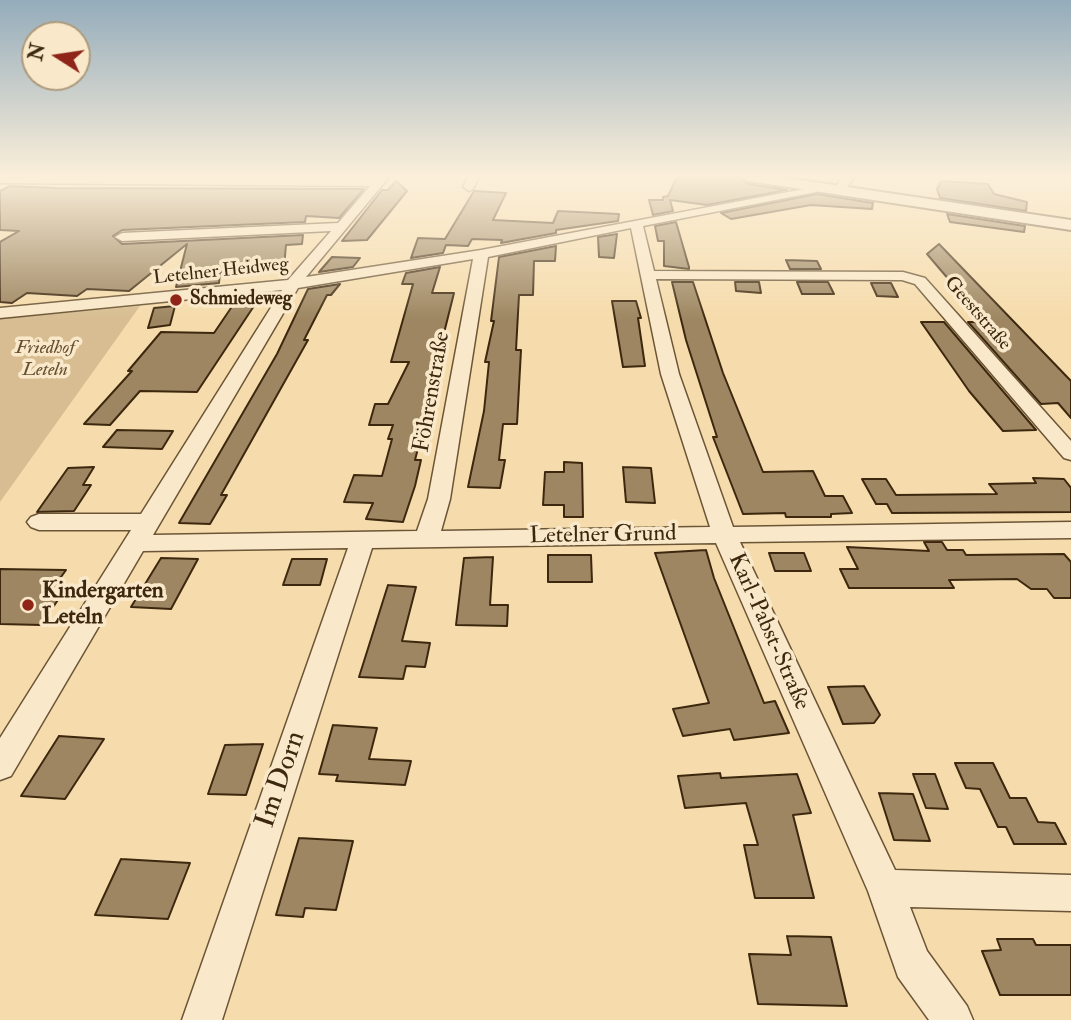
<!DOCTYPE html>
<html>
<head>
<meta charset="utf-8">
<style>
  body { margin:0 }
  #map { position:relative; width:1071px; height:1020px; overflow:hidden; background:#f6dcac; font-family:"IM FELL Double Pica",serif }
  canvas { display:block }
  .north { position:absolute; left:21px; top:21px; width:70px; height:70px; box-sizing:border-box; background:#f9e8c9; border:2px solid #ae9b7f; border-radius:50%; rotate:282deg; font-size:19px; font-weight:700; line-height:28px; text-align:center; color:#3d280f }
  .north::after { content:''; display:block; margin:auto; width:24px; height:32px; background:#8f2418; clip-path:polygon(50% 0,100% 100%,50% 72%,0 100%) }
</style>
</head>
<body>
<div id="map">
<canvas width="1071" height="1020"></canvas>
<div class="north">N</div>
</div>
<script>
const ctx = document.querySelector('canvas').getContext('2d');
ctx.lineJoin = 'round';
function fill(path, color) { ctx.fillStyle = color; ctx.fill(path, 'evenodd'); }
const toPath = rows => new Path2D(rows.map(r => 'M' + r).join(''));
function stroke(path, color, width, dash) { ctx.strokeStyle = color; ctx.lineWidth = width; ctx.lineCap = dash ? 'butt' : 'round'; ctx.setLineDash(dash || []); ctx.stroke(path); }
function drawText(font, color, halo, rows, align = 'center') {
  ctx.font = font + ' "IM FELL Double Pica",serif'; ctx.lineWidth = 7; ctx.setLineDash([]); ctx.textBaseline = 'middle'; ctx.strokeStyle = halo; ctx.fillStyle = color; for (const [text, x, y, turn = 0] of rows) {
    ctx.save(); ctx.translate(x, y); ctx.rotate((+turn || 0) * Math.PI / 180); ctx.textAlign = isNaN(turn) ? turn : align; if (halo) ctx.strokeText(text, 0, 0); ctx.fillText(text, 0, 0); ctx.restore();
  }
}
fill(toPath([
  [140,306,0,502,0,319]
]), '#d7bd91');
const building = toPath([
  [677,177,738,177,748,184,787,190,707,205,670,200,673,211,653,215,649,200,663,200,663,197,668,196,677,177],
  [396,181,407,191,367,240,342,241,382,190,388,190,396,181],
  [941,181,988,184,994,194,1027,202,1026,211,940,198,937,189,941,181],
  [10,186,55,188,364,189,339,218,306,216,305,222,122,230,113,236,122,244,303,235,302,244,286,245,284,267,220,272,219,283,176,287,187,244,129,291,87,289,77,296,27,293,12,303,0,302,0,242,19,231,0,230,0,191,10,186],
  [474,191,506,193,493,220,553,223,558,211,619,214,618,221,556,230,556,233,501,243,502,240,472,239,468,246,446,245,443,253,411,258,418,238,445,239,474,191],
  [817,194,873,203,872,209,811,205,731,219,721,213,817,194],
  [947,214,1025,226,1024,232,950,222,947,214],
  [676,222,689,267,689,269,664,266,664,241,658,241,655,226,676,222],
  [617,234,614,258,599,257,598,237,617,234],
  [939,244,1071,381,1071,418,1058,403,1041,404,968,322,985,322,927,254,939,244],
  [556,246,555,261,534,261,533,295,519,295,516,350,521,350,517,424,503,424,499,460,505,460,500,488,468,487,484,411,489,362,485,362,494,321,491,321,499,257,556,246],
  [332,257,360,258,353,267,319,272,332,257],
  [786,260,817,261,821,269,790,269,786,260],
  [440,267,432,293,454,293,443,337,448,338,440,361,445,361,434,387,415,460,421,460,415,486,403,522,366,519,373,503,344,502,354,475,382,476,392,439,388,439,393,425,369,425,375,404,388,404,409,362,391,362,413,284,402,284,406,273,440,267],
  [672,282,693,282,723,373,763,472,813,471,825,496,843,496,852,513,831,514,831,517,786,517,785,513,743,514,713,437,717,437,686,340,672,282],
  [735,282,759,282,761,293,736,291,735,282],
  [797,282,828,282,834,294,802,294,797,282],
  [871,283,891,283,898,297,877,296,871,283],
  [340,284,331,295,327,295,304,340,308,340,221,495,227,495,210,524,179,523,277,354,308,289,340,284],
  [612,301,636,301,641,318,638,318,645,366,623,367,612,301],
  [233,305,254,306,197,392,140,391,110,425,84,424,132,371,128,371,161,332,214,333,233,305],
  [175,306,170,325,148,328,154,308,175,306],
  [921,322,944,322,1036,430,1003,431,969,391,921,322],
  [117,430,173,431,162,449,103,447,117,430],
  [564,462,582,463,583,517,564,517,564,505,543,505,545,472,564,472,564,462],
  [94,467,83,485,91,485,74,511,37,512,68,468,94,467],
  [623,467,651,468,655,503,626,502,623,467],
  [1033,478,1064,479,1071,488,1071,512,892,513,887,504,876,504,862,479,886,479,896,495,997,494,989,484,1036,483,1033,478],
  [924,542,942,542,947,550,963,550,966,555,1064,554,1071,562,1071,598,1054,598,1047,589,1031,589,1017,579,949,580,954,588,849,588,840,569,858,569,847,547,929,551,924,542],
  [706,550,714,578,764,703,775,701,789,733,734,740,730,729,683,736,673,709,709,703,655,553,706,550],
  [769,553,804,553,811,571,775,571,769,553],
  [548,555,591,555,592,582,548,582,548,555],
  [493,557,490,605,508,605,507,626,456,625,464,558,493,557],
  [161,558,198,559,171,609,131,607,161,558],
  [292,559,327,559,320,585,283,585,292,559],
  [0,569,66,570,56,584,68,585,41,625,0,624,0,569],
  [388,585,416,587,402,641,430,643,425,667,406,666,403,679,359,677,388,585],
  [864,686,880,715,874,723,843,724,828,687,864,686],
  [333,725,377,728,369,759,411,761,405,785,336,781,338,775,319,774,333,725],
  [59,736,104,739,65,799,21,796,59,736],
  [263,744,246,795,208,794,225,745,263,744],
  [955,763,993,763,1010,798,1026,798,1038,822,1055,823,1066,844,1014,844,1006,827,998,827,980,789,966,788,955,763],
  [720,773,721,778,797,774,811,813,793,815,814,898,755,898,744,845,758,845,746,803,685,808,678,776,720,773],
  [913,774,935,774,948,809,926,808,913,774],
  [879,793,913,794,930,841,894,840,879,793],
  [299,838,353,841,336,910,305,908,303,917,276,915,299,838],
  [121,859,190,863,168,919,95,915,121,859],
  [787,936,831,937,847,1006,758,1004,749,954,791,955,787,936],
  [997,939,1033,939,1036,945,1071,945,1071,995,1000,995,982,951,1001,950,997,939]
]);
fill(building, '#9d8661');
stroke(building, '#3d280f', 2);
const minor = toPath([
  [0,177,389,177,306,277,481,250,820,186,822,188,816,192,643,226,654,271,903,272,925,278,1071,441,1071,460,1064,458,915,284,902,280,656,279,679,374,733,527,1071,522,1071,538,740,542,895,870,1071,875,1071,911,910,907,927,951,967,1006,973,1020,929,1020,898,977,868,891,716,543,372,548,222,1020,182,1020,348,548,143,551,11,776,0,780,0,738,131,530,39,530,31,527,27,522,31,517,39,514,141,514,282,290,0,318,0,308,288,280,331,231,122,241,115,237,122,233,338,223,370,186,0,183,0,177],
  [631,228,661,374,710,527,441,531,450,499,488,257,631,228],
  [473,259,428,499,417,531,153,535,298,288,473,259],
  [468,177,479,177,473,189,469,191,463,187,468,177],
  [843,177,855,177,842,194,834,194,832,191,843,177]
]);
const tertiary = toPath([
  [741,177,780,177,1071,220,1071,230,748,181,741,177]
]);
stroke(minor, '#6b5536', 3);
stroke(tertiary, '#6b5536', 4);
fill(minor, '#f9e8c9');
fill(tertiary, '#f9e8c9');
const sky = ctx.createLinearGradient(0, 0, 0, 320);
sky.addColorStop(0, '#94acbb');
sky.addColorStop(0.55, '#fbefda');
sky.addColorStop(1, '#fbefda00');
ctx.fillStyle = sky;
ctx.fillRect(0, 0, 1071, 320);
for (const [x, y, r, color] of [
  [176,300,7,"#8f2418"],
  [28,605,7,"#8f2418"]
]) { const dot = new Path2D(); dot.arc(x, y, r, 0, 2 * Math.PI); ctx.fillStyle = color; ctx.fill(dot); stroke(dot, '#f9e8c9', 2.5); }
drawText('19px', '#3d280f', '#f9e8c9', [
  ["Letelner Heidweg",221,272,-6],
  ["Geeststraße",977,314,49]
]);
drawText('bold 19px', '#3d280f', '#f9e8c9', [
  ["Schmiedeweg",190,300]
], 'left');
drawText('italic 19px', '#644d30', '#f9e8c9', [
  ["Friedhof",45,349],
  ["Leteln",45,371]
]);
drawText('23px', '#3d280f', '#f9e8c9', [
  ["Föhrenstraße",433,392,-80],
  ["Letelner Grund",603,536,-1],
  ["Karl-Pabst-Straße",768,632,66]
]);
drawText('bold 23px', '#3d280f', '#f9e8c9', [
  ["Kindergarten",42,592],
  ["Leteln",42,618]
], 'left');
drawText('28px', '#3d280f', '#f9e8c9', [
  ["Im Dorn",282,780,-71]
]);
</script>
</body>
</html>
